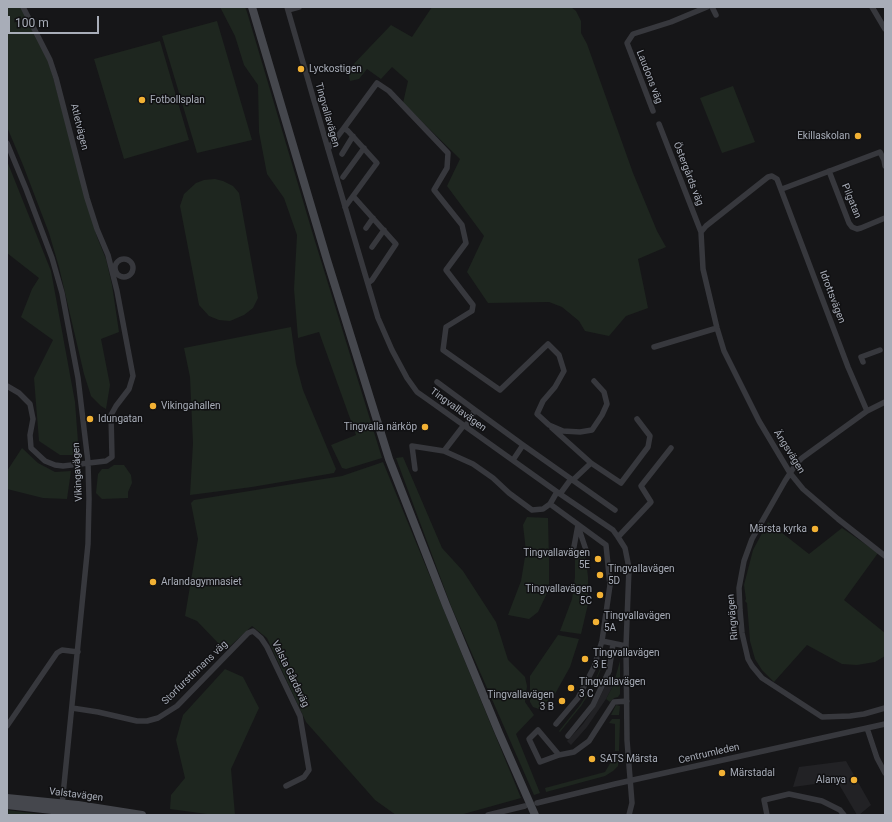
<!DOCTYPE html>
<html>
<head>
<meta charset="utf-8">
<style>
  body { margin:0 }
  #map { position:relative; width:892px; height:822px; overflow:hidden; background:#161618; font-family:Roboto,sans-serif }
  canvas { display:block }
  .frame { position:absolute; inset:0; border:8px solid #a8adb8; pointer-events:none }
  .scale { position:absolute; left:8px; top:16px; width:91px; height:18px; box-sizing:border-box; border:2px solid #a8adb8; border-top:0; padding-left:5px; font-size:12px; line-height:14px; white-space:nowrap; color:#a8adb8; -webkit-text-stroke:3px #111113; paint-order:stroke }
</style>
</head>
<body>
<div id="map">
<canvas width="892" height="822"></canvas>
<div class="frame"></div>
<div class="scale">100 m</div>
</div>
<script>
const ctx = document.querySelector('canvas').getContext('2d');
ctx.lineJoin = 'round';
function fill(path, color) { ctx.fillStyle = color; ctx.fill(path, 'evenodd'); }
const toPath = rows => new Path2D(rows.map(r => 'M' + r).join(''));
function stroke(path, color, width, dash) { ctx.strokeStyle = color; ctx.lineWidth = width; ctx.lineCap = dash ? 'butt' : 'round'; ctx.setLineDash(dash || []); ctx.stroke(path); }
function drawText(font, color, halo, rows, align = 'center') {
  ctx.font = font + ' Roboto,sans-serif'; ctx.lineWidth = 3; ctx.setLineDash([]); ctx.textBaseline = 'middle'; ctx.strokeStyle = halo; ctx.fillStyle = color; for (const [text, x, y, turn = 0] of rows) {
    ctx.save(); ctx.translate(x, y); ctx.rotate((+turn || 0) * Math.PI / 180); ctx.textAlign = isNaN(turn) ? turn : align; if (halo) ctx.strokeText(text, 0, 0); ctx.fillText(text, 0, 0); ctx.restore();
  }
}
fill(toPath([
  [610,676,615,678,613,686,606,699,587,727,571,745,567,741,583,724,596,705],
  [846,761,871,805,859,815,857,815,837,781,793,787,799,767]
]), '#222225');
fill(toPath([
  [7,7,22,7,48,59,97,237,106,259,112,285,119,332,101,339,110,385,106,409,101,406,91,396,84,374,59,267,49,233,23,165,7,127],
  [220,7,245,7,247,12,314,238,382,458,346,469,342,468,331,445,356,435,319,332,298,338,294,289,297,235,284,198,267,174,259,132,258,85,244,65,235,36],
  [432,7,571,7,576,11,581,21,581,33,587,44,633,173,657,231,666,247,638,259,648,308,626,316,609,336,585,331,579,321,562,307,549,302,488,303,467,272,484,236,447,186,460,159,403,103,408,81,392,67,381,79,367,69,359,79,350,81,348,70,391,25,412,37],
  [217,21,252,140,197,153,162,36],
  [160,41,189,140,124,159,94,59],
  [733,86,755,142,722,153,700,98],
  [7,161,51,271,75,402,79,455,60,455,39,441,34,378,53,340,21,317,32,289,39,278,7,253],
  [215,179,223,181,233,186,239,193,258,298,253,308,244,315,230,321,219,320,209,316,199,305,180,206,184,194,196,183,204,180],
  [291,327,296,364,303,390,336,469,334,473,252,487,190,495,193,443,190,377,184,348],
  [22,448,38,463,55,472,71,471,67,499,43,498,7,489,7,471],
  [403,457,442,548,463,571,496,622,508,660,525,677,527,686,525,702,534,715,516,734,540,793,534,795,451,606,396,458],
  [383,462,521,798,460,815,396,815,375,800,306,722,267,638,252,626,228,648,219,644,197,621,185,616,198,539,191,503,194,500,342,476],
  [114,465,124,465,131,475,132,483,128,492,128,498,102,499,96,493,98,474,102,469,108,469],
  [527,517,548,518,549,561,549,589,538,612,529,619,508,615,521,581,526,551,523,525],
  [768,522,809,554,842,528,878,553,844,600,885,633,885,656,875,662,857,665,842,664,807,645,774,682,762,670,755,659,750,641,747,603,745,601,746,599,744,585,753,550],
  [585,552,588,577,588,604,581,634,560,631,572,599,575,577,575,553],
  [558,635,579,639,570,667,555,694,539,709,533,707,530,702,530,676],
  [605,651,607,651,601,669,593,687,581,706,560,732,559,731,580,705,592,687,600,669],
  [620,661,620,694,618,697,614,698,610,702,606,699,613,686],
  [225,669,243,677,259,708,231,769,235,815,214,815,170,809,171,795,185,778,176,740,183,715],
  [616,705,620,706,619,715,611,715],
  [612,719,620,719,619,751,615,751,615,724,609,723],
  [615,755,619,755,618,766,613,771,605,776,546,792,545,788,605,772],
  [7,810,46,815,7,815]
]), '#1e261f');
stroke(toPath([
  [287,7,328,149,378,318,392,350,407,378,417,392,427,399,560,494,613,530,618,537,625,548,629,568,626,646,627,740,632,803,629,815],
  [712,7,716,15],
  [872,7,885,29],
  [288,10,299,7],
  [653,111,627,43,633,34,671,22,707,7],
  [659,124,701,232],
  [344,128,377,83,389,91,448,153,447,168,434,190,462,225,466,243,446,270,473,305,472,311,446,327,443,350,500,390,548,344,559,355,564,371,555,387,543,401,537,414,549,425,563,431,580,432,592,430,602,415,607,404,604,392,594,381],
  [7,143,26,189,52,258,62,293,78,378,88,462,89,499,88,544,62,805],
  [328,149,344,128,348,131,377,163,345,207],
  [342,154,353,136],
  [829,171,849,223,852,227,857,229,861,228,885,218],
  [343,177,364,148],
  [782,189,880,152,884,160,885,166],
  [353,196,396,244,372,280,368,283],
  [366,228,373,218],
  [372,247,384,230],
  '115 268a9 9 0 1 1 18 0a9 9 0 1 1-18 0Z',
  [654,347,717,328],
  [863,362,861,357,880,350],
  [437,382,475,410,466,426],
  [7,386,19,393,30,404,33,419,30,435,31,448,45,461,55,465,63,466,106,461,112,457,111,415,116,406,129,389,133,376,117,291,108,255,97,229,87,198,56,78,50,60,23,7],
  [885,402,867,411,802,458,796,464,785,481,752,539,744,561,739,588,740,610,742,633,748,659,752,666,762,678,822,717,850,716,864,714,885,708],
  [475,410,523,445,615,510],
  [867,411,848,367,777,179,772,176,768,177,706,226,701,232,703,269,717,328,724,351,759,421,790,473,803,489,838,519,885,556],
  [464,425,444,451,473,464,493,478,509,493,532,510,543,509,550,504,557,492],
  [552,428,591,463],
  [513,460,523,445],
  [415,469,412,446,444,451],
  [573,480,591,463,621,483,648,447,650,436,637,419],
  [560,494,571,479],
  [550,504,606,545,610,585,602,641,594,667,578,698,556,724],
  [578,526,586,550],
  [618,537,651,502,641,486,671,448],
  [573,552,578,525],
  [602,641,626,646],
  [72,708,98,712,137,721,147,721,158,718,177,706,248,633,253,631,261,638,267,647,300,716,309,770,304,777,286,786],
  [7,726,57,653,62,650,78,652],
  [867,728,877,758,885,773],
  [568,736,593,705,609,671,613,644],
  [559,755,540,762,529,739,538,730,559,755,574,752,589,741,614,702,627,701],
  [537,803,615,784,885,724],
  [488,815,525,806],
  [767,815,764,800,789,794,822,801,840,810,844,815]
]), '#37383d', 5.5);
stroke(toPath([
  [252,7,327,260,389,459,446,605,499,733,535,815],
  [7,798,78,805,142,815],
  [7,805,61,811,109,815]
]), '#45474d', 8);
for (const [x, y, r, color] of [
  [301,69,4,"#f2b134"],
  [142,100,4,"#f2b134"],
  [858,136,4,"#f2b134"],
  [153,406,4,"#f2b134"],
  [90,419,4,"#f2b134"],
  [425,427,4,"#f2b134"],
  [815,529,4,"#f2b134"],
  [598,559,4,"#f2b134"],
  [600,575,4,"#f2b134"],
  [153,582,4,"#f2b134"],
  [600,595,4,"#f2b134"],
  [596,622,4,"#f2b134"],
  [585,659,4,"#f2b134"],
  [571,688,4,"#f2b134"],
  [562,701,4,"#f2b134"],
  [592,759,4,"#f2b134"],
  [722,773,4,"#f2b134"],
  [854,780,4,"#f2b134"]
]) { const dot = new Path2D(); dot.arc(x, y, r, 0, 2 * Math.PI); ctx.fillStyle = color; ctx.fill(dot); stroke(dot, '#111113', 1.5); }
drawText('10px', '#a8adb8', '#111113', [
  ["Lyckostigen",309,69],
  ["Fotbollsplan",150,100],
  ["Ekillaskolan",850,136,"right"],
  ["Vikingahallen",161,406],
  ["Idungatan",98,419],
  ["Tingvalla närköp",417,427,"right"],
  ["Märsta kyrka",807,529,"right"],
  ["Tingvallavägen",590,553,"right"],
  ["5E",590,565,"right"],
  ["Tingvallavägen",608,569],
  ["5D",608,581],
  ["Arlandagymnasiet",161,582],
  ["Tingvallavägen",592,589,"right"],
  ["5C",592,601,"right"],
  ["Tingvallavägen",604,616],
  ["5A",604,628],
  ["Tingvallavägen",593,653],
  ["3 E",593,665],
  ["Tingvallavägen",579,682],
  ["3 C",579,694],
  ["Tingvallavägen",554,695,"right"],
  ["3 B",554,707,"right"],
  ["SATS Märsta",600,759],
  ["Märstadal",730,773],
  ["Alanya",846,780,"right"]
], 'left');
drawText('10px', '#a8adb8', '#111113', [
  ["Laudons väg",649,77,69],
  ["Tingvallavägen",327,115,74],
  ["Atletvägen",79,127,76],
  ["Östergårds väg",688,174,69],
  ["Pilgatan",851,201,68],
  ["Idrottsvägen",832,297,69],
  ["Tingvallavägen",458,410,36],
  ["Ängsvägen",789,452,58],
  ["Vikingavägen",78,472,-93],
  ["Ringvägen",733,617,-95],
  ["Storfurstinnans väg",195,673,-44],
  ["Valsta Gårdsväg",290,674,64],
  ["Centrumleden",709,754,-13],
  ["Valstavägen",76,795,7]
]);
</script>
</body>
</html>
